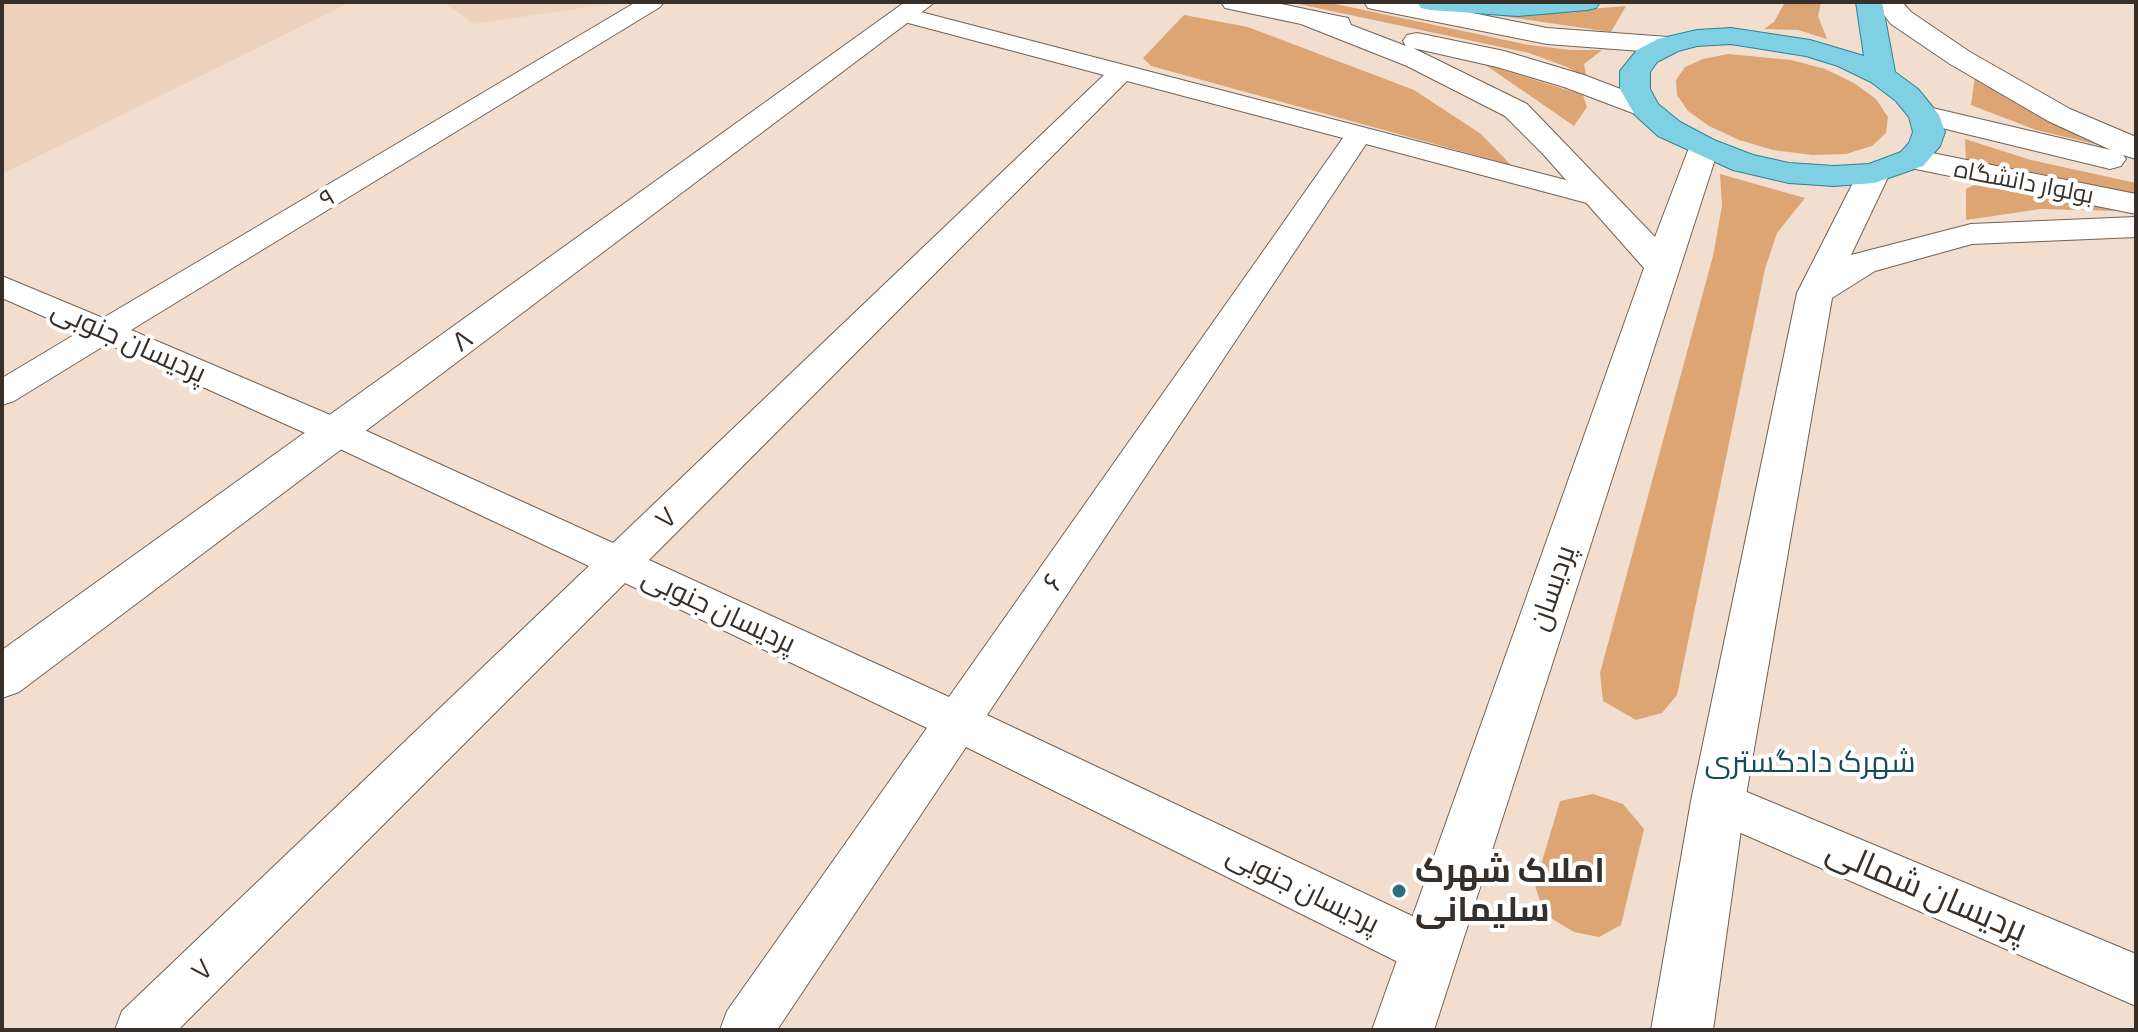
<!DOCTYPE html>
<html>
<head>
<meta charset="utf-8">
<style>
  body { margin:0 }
  #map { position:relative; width:2138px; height:1032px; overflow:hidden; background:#f2dece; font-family:Barlow,sans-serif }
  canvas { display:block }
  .frame { position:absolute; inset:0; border:4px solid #372f29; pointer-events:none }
</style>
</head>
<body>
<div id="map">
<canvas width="2138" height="1032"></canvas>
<div class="frame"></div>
</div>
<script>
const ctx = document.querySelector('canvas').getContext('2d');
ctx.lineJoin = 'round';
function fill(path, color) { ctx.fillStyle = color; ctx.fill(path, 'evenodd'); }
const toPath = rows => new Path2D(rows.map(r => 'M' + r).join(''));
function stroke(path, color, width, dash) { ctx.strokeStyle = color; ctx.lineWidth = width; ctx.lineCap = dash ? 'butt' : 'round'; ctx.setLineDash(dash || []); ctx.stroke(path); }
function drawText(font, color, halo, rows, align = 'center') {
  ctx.font = font + ' Barlow,Cairo,sans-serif'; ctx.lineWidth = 8; ctx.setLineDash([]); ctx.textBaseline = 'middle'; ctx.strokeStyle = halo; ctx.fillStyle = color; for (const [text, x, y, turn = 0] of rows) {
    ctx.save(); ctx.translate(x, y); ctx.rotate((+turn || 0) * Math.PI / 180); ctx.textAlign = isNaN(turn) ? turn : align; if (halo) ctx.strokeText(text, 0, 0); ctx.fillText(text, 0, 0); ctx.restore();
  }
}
fill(toPath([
  [2,2,351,2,2,174],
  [443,2,621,2,474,24]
]), '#edd3be');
fill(toPath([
  [1289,2,1326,2,1529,45,1571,50,1602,50,1584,64,1587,79,1567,67,1529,53],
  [1785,2,1821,2,1818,16,1827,39,1798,30,1764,29,1774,22],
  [1626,6,1611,32,1481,13,1539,13],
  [1184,15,1248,27,1414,90,1481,134,1511,165,1151,66,1143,58],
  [1728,54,1791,60,1825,69,1854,83,1876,99,1888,117,1886,133,1872,146,1846,154,1812,155,1773,150,1739,140,1709,126,1688,111,1677,95,1676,80,1685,67,1703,59],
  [1484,64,1583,95,1587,107,1574,126],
  [1975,76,2124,151,2036,130,1971,105],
  [1965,139,2031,160,2136,183,2136,194,2032,172,1966,161],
  [1720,174,1805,198,1777,233,1765,269,1677,695,1662,713,1636,720,1603,701,1600,673,1713,256,1722,206],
  [1974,185,1994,185,2043,193,2117,211,2041,209,1966,220,1966,189],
  [1593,794,1623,804,1644,829,1621,925,1599,937,1574,932,1544,914,1535,885,1560,801]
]), '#dda573');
const street = toPath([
  [636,2,664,2,660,7,131,330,349,423,613,543,1104,75,897,20,893,15,897,10,913,10,1608,191,1612,197,1608,203,1598,206,1366,144,987,715,1446,932,1453,950,1446,968,1428,975,1410,968,966,747,777,1030,720,1030,727,1011,927,728,625,583,178,1030,115,1030,122,1011,589,566,323,441,107,344,14,401,2,405,2,378,79,332,2,298,2,276,103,318,636,2],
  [1127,81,1343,138,949,697,649,560,1127,81],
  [1718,780,2136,954,2136,1006,1702,816,1695,801,1702,786,1718,780]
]);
const secondary = toPath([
  [905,2,935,2,19,692,2,698,2,650,905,2],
  [1221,2,1272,2,1338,16,1348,18,1351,25,1406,46,1403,41,1407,35,1417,33,1504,51,1584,75,1657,103,1661,109,1657,115,1646,118,1564,87,1497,67,1413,48,1527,104,1655,237,1692,140,1703,138,1714,140,1719,147,1434,1030,1372,1030,1644,268,1543,154,1505,116,1407,66,1301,24,1225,8,1221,2],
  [1364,2,1418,2,1547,28,1668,37,1678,39,1682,45,1678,51,1668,53,1547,44,1377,10,1368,8,1364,2],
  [1874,2,1902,2,1911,12,1970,52,2070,109,2136,137,2136,159,2123,155,2126,159,2121,166,2110,169,1913,121,1909,115,1913,109,1924,106,2111,150,2048,121,1950,64,1891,24,1874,2],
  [1912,149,2136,194,2136,214,1901,166,1896,159,1901,152,1912,149],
  [1874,163,1885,166,1890,173,1851,255,1971,224,2136,217,2136,237,1972,244,1875,271,1832,298,1745,801,1713,1030,1651,1030,1691,801,1797,293,1858,173,1863,166,1874,163]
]);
const primary = toPath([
  [1417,2,1600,2,1596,8,1587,10,1518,16,1430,10,1421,8,1417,2],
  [1856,2,1882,2,1895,72,1918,89,1939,115,1945,132,1940,146,1923,166,1874,183,1834,186,1789,183,1733,170,1658,136,1635,115,1620,89,1620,71,1637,50,1658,39,1697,30,1731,28,1810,40,1864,56,1856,2],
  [1731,44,1806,56,1838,66,1871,82,1896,101,1909,117,1913,132,1909,143,1901,152,1869,164,1834,166,1789,163,1753,155,1714,140,1680,122,1658,104,1650,89,1650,72,1657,62,1678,51,1697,46,1731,44]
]);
stroke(street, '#736254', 2);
stroke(secondary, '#736254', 2);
stroke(primary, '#2d8394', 2);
fill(street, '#fff');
fill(secondary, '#fff');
fill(primary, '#7ed0e2');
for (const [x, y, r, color] of [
  [1399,891,8,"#2c6f81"]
]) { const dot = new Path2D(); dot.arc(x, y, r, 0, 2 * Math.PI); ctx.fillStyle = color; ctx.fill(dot); stroke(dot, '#fff', 3); }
drawText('24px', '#372f29', '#fff', [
  ["بولوار دانشگاه",2024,182,11],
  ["۹",327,198,-31]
]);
drawText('28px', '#372f29', '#fff', [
  ["۸",462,340,-36],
  ["پردیسان جنوبی",129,341,24],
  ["۷",666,518,-44],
  ["۶",1053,582,-56],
  ["پردیسان",1552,588,-71],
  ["پردیسان جنوبی",719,610,25],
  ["پردیسان جنوبی",1303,889,26],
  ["۷",202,970,-44]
]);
drawText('30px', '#154c5a', '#fff', [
  ["شهرک دادگستری",1810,762]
]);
drawText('bold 34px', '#372f29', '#fff', [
  ["املاک شهرک",1415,871],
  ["سلیمانی",1415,910]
], 'left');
drawText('34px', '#372f29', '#fff', [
  ["پردیسان شمالی",1927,890,23]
]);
</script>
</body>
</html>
